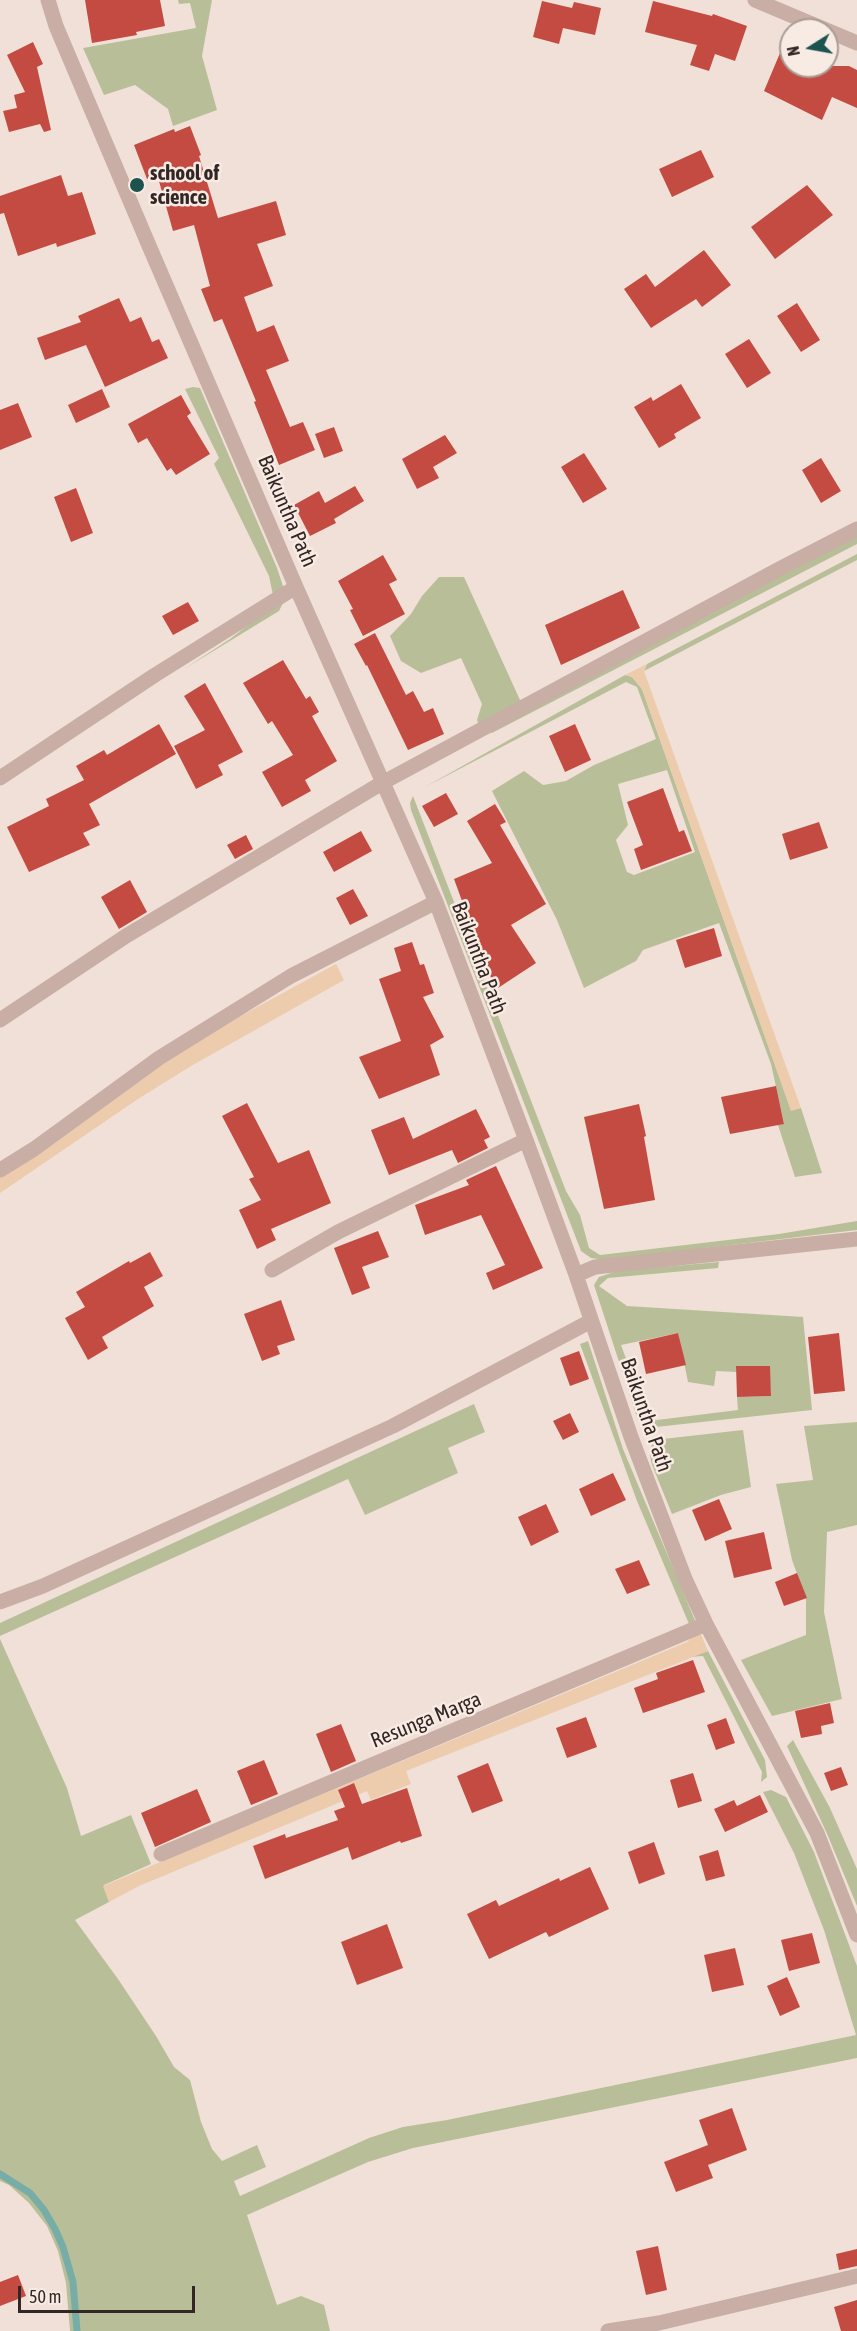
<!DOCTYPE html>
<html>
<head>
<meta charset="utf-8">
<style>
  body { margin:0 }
  #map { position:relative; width:857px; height:2331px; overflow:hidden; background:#f0e0d7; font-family:"Asap Condensed",sans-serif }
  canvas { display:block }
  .north { position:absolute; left:779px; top:18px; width:60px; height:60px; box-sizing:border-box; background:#f8ebe3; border:2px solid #a99d97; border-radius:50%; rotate:259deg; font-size:16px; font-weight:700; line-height:24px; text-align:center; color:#332725 }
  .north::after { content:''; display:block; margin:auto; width:21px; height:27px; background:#1c534e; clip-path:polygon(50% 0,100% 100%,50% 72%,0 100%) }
  .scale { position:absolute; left:18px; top:2286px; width:177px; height:27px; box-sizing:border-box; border:3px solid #332725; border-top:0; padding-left:8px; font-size:18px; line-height:21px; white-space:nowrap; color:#332725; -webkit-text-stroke:4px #f8ebe3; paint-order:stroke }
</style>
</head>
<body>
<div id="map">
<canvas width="857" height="2331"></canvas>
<div class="north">N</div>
<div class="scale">50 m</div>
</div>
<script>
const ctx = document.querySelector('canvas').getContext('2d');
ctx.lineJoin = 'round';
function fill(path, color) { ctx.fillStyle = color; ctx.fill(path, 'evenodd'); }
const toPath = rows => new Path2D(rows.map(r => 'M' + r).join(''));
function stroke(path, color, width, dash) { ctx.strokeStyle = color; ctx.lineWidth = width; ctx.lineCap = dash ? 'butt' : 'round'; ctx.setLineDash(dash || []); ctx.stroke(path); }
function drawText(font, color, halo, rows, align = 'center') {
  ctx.font = font + ' "Asap Condensed",sans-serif'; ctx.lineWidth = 5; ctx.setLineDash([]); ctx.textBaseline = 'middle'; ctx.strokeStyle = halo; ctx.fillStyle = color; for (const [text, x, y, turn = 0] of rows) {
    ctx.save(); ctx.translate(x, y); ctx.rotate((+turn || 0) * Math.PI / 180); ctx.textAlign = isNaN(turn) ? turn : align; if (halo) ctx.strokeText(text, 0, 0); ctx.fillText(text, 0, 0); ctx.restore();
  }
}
fill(toPath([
  [178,0,212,0,202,56,217,110,173,126,168,109,135,85,104,95,83,48,196,28,190,3,179,4],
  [193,387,200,388,277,568,284,589,284,601,279,611,184,669,230,639,265,612,273,595,269,576,214,464,219,458,185,389],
  [857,533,857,544,492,733,481,732,477,720,482,704,461,658,421,673,401,661,390,636,411,614,422,596,439,577,464,577,525,711],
  [857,554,857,560,644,671,647,664],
  [625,675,632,677,642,689,791,1110,801,1108,822,1173,795,1177,778,1125,784,1123,771,1064,719,923,643,950,636,961,584,988,557,920,492,791,524,771,543,785,566,781,594,765,656,739,637,687,626,682,425,787],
  [667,770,695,852,634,875,627,872,616,840,628,825,618,784],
  [413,796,566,1191,580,1215,589,1248,600,1255,779,1234,857,1221,857,1230,605,1260,591,1258,581,1251,411,810,410,803],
  [719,1262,718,1268,608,1278,599,1286,627,1306,803,1317,812,1410,656,1427,643,1425,638,1420,594,1285,599,1277,617,1271],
  [678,1333,688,1382,714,1386,716,1371,736,1372,737,1366,769,1366,771,1396,737,1397,738,1410,649,1421,621,1345],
  [588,1341,623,1449,699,1630,692,1631,637,1501,580,1344],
  [474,1404,485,1432,448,1448,458,1473,365,1515,348,1479,0,1636,0,1623],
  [857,1422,857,1525,827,1532,824,1612,842,1699,772,1716,741,1660,806,1635,806,1598,792,1560,776,1484,813,1480,804,1426],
  [743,1430,751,1487,721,1495,672,1514,652,1465,650,1456,652,1442,663,1439],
  [0,1639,67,1788,81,1836,131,1815,151,1864,104,1885,109,1902,75,1920,118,1979,156,2036,174,2067,190,2080,201,2122,212,2149,222,2161,257,2145,266,2167,234,2181,240,2196,369,2138,403,2127,447,2120,856,2035,824,1930,794,1853,763,1792,771,1790,786,1797,814,1852,857,1966,857,2058,413,2148,368,2162,247,2215,277,2305,301,2296,324,2305,330,2331,70,2331,66,2283,58,2251,47,2226,29,2203,9,2185,0,2181],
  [708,1651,765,1760,767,1777,761,1782,762,1772,703,1656,690,1657],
  [793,1740,830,1808,857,1869,857,1906,828,1836,787,1746]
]), '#b8bf98');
fill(toPath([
  [647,664,644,671,801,1108,791,1111,642,689,632,677,625,675],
  [336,964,344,980,191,1066,138,1099,0,1193,0,1172,184,1047],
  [699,1630,708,1651,406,1771,411,1784,371,1800,367,1791,139,1886,109,1902,103,1886,687,1642]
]), '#ecccad');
stroke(toPath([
  [0,2174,30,2193,44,2210,55,2229,63,2247,73,2282,77,2331]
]), '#77ada6', 7);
fill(toPath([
  [85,0,160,0,165,26,136,32,137,35,92,43],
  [542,1,572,8,574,2,601,8,595,35,563,28,559,44,533,37],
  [653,1,712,16,713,14,747,26,735,61,715,54,709,71,690,65,697,45,645,32],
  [791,27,791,66,849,66,857,70,857,108,832,97,822,120,764,91],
  [33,42,43,64,37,67,51,130,44,132,40,124,9,132,3,111,17,108,14,95,25,92,7,55],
  [190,126,201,155,199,156,218,218,276,201,286,235,257,244,273,286,244,297,257,332,274,325,289,361,266,370,290,427,303,422,315,450,279,465,254,402,256,401,222,319,214,322,201,289,210,286,194,225,173,231,157,174,147,179,134,145,174,129,175,132],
  [701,150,714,177,672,197,659,169],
  [61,175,68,196,82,192,96,234,57,247,56,243,18,256,4,213,0,214,0,196],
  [807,185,833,215,775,259,751,227],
  [704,250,731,285,702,307,696,299,651,328,624,289,646,274,655,287],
  [119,298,130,322,141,317,152,342,159,339,168,358,105,387,86,345,45,360,37,338,81,322,78,316],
  [797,303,820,340,801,352,777,316],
  [749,339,771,373,747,388,725,354],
  [681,384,701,418,674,434,676,438,659,448,634,407,651,397,653,401],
  [102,389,110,407,76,423,68,405],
  [181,395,191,413,187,416,210,454,176,475,171,468,167,471,147,438,138,443,128,424],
  [18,403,32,437,0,450,0,410],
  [334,427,343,451,324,458,315,434],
  [445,435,457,453,433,467,439,478,417,489,402,459],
  [584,453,607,489,583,503,561,467],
  [821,458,841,491,821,503,802,470],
  [355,486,364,501,334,519,336,523,310,536,294,505,319,491,325,503],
  [76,488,93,533,71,542,54,497],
  [383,555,397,580,389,584,405,614,363,636,350,610,353,609,338,581],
  [623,590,640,628,561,665,545,625],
  [188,602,199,621,173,635,162,616],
  [375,633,406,695,413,691,424,712,433,708,444,734,408,750,367,665,366,666,354,644],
  [283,660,306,699,310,696,319,712,312,716,337,761,305,780,311,791,282,807,262,772,293,755,272,721,268,724,243,683],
  [205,683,243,752,218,765,223,775,196,789,174,746,205,730,184,696],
  [159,724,176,754,89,804,100,825,83,833,90,845,29,872,7,827,49,806,46,799,84,780,76,766,104,750,107,755],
  [575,724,591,760,565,772,549,736],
  [663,788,679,832,684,830,692,851,641,870,634,849,643,845,627,802],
  [446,793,458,814,434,827,422,806],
  [495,804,506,822,500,825,546,904,511,925,536,963,498,988,483,965,485,964,454,879,492,863,467,821],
  [819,822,828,848,790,860,782,834],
  [361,831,372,851,334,872,323,852],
  [246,835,253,849,235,859,227,845],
  [130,880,147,912,119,929,101,897],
  [353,889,368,916,350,925,336,898],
  [714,928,722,956,685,968,676,940],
  [412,942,420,965,424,964,434,993,423,997,444,1037,430,1045,440,1075,379,1099,359,1057,401,1041,379,979,401,971,394,948],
  [776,1086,784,1124,730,1134,721,1097],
  [247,1103,278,1163,309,1150,331,1203,271,1229,276,1240,257,1249,239,1210,261,1200,249,1179,254,1177,222,1116],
  [639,1104,646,1136,644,1137,655,1200,604,1209,584,1117],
  [476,1109,490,1137,484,1140,488,1148,458,1163,452,1150,389,1175,371,1130,404,1117,413,1139],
  [496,1166,543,1268,493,1290,486,1273,505,1265,481,1215,425,1235,415,1205,469,1185,466,1180],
  [378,1231,389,1257,362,1267,370,1288,352,1295,334,1248],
  [150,1252,163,1276,144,1287,154,1306,102,1337,108,1348,88,1360,65,1318,85,1307,76,1292,129,1261,130,1263],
  [281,1300,295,1340,277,1346,280,1354,262,1361,244,1314],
  [678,1333,686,1365,646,1374,639,1342],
  [839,1333,845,1391,814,1394,808,1337],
  [579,1351,589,1379,570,1386,560,1358],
  [736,1366,770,1366,771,1396,737,1397],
  [570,1413,579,1432,563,1440,553,1421],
  [613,1473,626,1500,591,1516,579,1489],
  [719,1499,732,1529,705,1541,692,1510],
  [546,1504,559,1532,531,1546,518,1517],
  [764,1532,772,1569,734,1578,725,1541],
  [639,1560,650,1585,627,1594,615,1569],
  [797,1573,807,1598,784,1606,775,1582],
  [693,1660,705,1692,643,1713,634,1688,658,1679,656,1673],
  [830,1703,834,1723,821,1726,822,1734,801,1738,795,1711],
  [586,1717,597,1747,567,1758,556,1728],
  [726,1718,735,1743,716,1750,707,1725],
  [341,1724,356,1761,331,1772,316,1734],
  [264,1760,278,1794,251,1805,237,1771],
  [488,1763,503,1801,472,1813,457,1776],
  [841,1767,848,1785,831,1791,824,1773],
  [693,1773,702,1801,678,1808,670,1780],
  [354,1783,362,1804,407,1788,422,1836,401,1843,400,1841,352,1860,348,1847,265,1879,253,1846,285,1834,286,1838,338,1820,334,1811,345,1807,338,1790],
  [197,1789,211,1822,155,1847,141,1813],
  [760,1795,768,1812,725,1832,714,1809,734,1800,737,1806],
  [654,1842,665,1874,639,1884,628,1852],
  [718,1850,725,1876,706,1881,699,1856],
  [590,1867,609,1909,549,1937,546,1932,489,1959,467,1914,496,1900,499,1906,559,1878,560,1881],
  [387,1924,403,1968,357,1985,341,1942],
  [812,1933,820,1963,789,1971,781,1940],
  [735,1948,744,1985,712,1992,704,1955],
  [787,1977,800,2007,780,2016,767,1986],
  [732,2108,747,2150,708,2165,713,2178,676,2192,664,2162,708,2145,699,2120],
  [658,2246,667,2290,646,2295,636,2251],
  [857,2249,857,2266,839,2270,836,2254],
  [18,2275,26,2296,0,2306,0,2282],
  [857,2300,857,2331,841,2331,834,2307]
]), '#c44b41');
stroke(toPath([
  [48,0,56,26,147,241,296,587,436,902,526,1140,576,1275,631,1437,685,1579,706,1624,817,1833,857,1935],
  [755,0,857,43],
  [0,778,155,675,296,587],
  [0,1020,126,936,382,783,779,569,857,529],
  [0,1170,34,1149,159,1058,291,976,436,902],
  [272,1270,338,1232,526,1140],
  [576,1275,595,1267,857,1239],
  [0,1602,43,1586,393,1426,591,1321],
  [161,1854,706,1624],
  [608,2331,659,2323,857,2276]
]), '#c8aea4', 15);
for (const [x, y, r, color] of [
  [137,185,8,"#1c534e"]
]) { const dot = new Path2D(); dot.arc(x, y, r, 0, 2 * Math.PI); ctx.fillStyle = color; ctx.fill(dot); stroke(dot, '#f8ebe3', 2); }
drawText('bold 21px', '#332725', '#f8ebe3', [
  ["school of",150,173],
  ["science",150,197]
], 'left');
drawText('21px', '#332725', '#f8ebe3', [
  ["Baikuntha Path",287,511,67],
  ["Baikuntha Path",479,958,69],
  ["Baikuntha Path",646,1415,71],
  ["Resunga Marga",426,1720,-22]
]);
</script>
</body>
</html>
